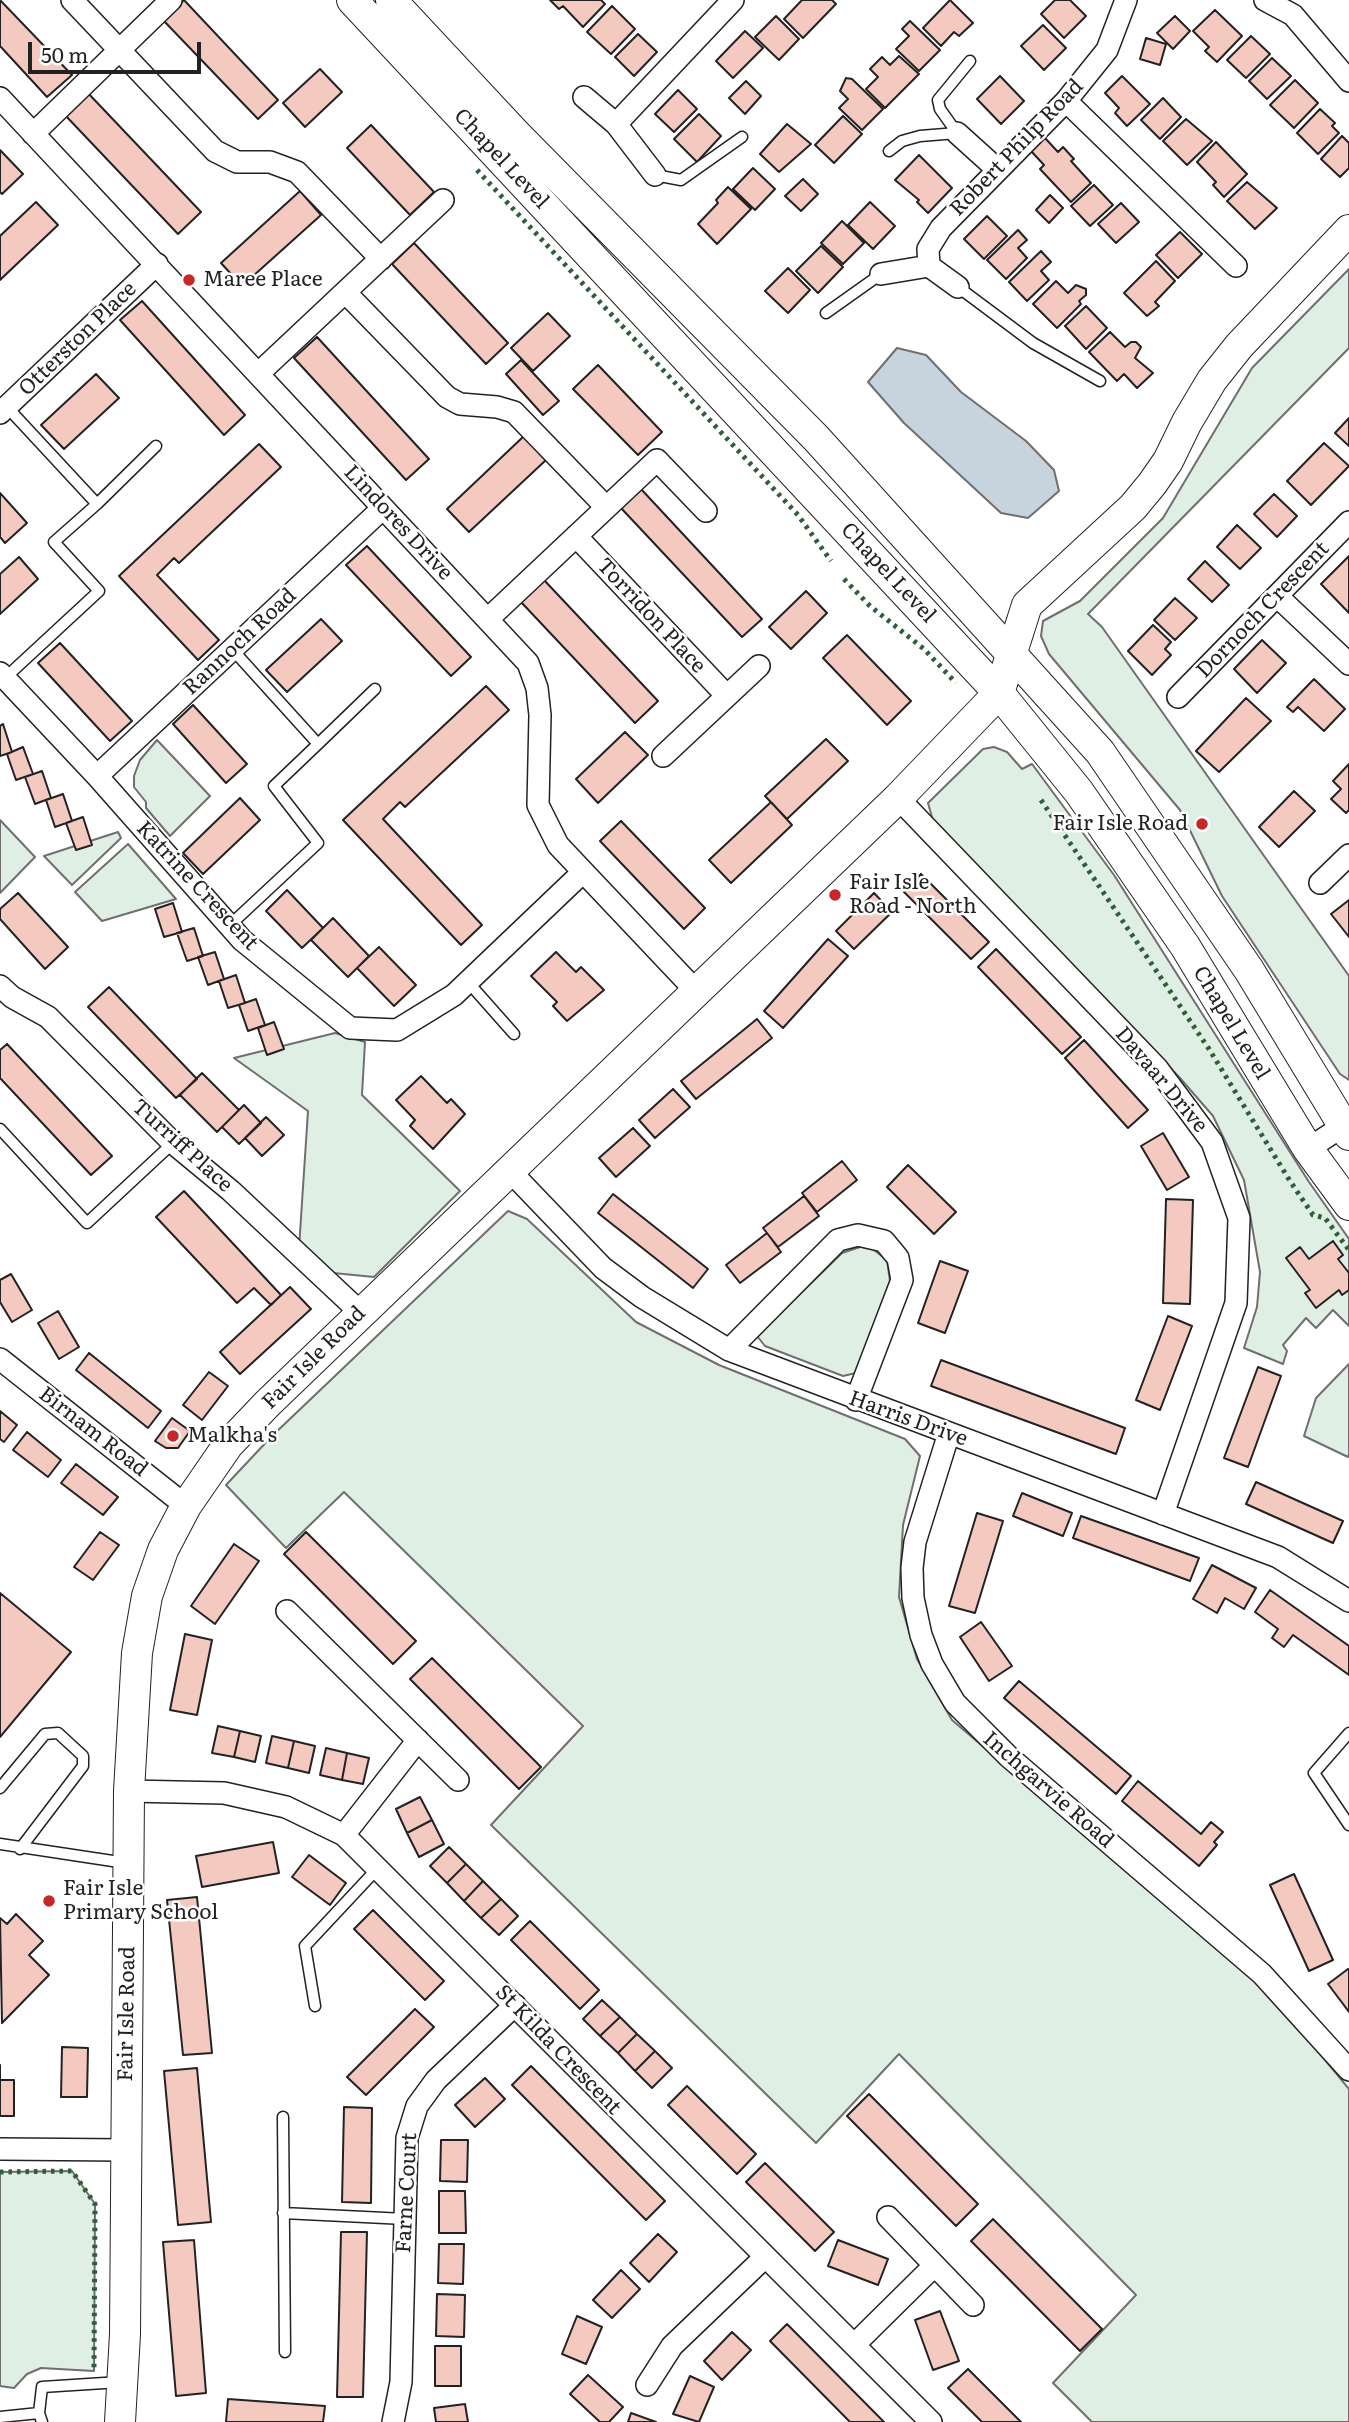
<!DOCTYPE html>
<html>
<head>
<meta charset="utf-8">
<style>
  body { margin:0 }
  #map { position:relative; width:1349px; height:2422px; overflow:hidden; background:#fff; font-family:Literata,serif }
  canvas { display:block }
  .scale { position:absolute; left:28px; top:42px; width:173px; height:32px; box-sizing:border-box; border:4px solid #222; border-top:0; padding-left:9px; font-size:21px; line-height:24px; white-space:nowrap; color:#222; -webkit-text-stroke:5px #fff; paint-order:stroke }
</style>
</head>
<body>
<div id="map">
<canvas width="1349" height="2422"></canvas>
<div class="scale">50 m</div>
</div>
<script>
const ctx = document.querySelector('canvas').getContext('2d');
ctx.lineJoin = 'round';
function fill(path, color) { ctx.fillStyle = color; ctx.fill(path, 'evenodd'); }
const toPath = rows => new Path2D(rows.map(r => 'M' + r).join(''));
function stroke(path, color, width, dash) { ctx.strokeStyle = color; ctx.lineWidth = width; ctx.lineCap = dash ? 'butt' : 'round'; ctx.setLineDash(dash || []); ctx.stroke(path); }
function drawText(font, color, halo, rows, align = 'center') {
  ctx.font = font + ' Literata,serif'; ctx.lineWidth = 5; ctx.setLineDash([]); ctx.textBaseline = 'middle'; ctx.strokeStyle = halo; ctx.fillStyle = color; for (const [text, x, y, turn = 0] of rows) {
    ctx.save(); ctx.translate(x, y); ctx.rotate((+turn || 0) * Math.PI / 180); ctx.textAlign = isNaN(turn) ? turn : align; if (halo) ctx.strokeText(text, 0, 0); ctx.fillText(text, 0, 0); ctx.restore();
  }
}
const green = toPath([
  [1349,269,1349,348,1088,614,1102,627,1349,976,1349,1080,1340,1074,1222,896,1180,810,1049,654,1041,636,1043,621,1080,601,1163,518,1252,368,1349,269],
  [157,740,210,796,170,836,146,808,146,802,134,787,134,776,140,760,157,740],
  [994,747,1007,752,1022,769,1032,764,1114,875,1309,1182,1349,1239,1349,1326,1333,1310,1316,1328,1306,1318,1283,1345,1287,1351,1283,1364,1244,1348,1257,1307,1260,1272,1244,1180,1213,1116,1180,1078,933,821,928,803,983,749,994,747],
  [0,820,35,857,0,893,0,820],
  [118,832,121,838,72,885,44,856,118,832],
  [128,844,176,899,102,921,75,892,128,844],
  [335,1033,365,1042,362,1095,460,1191,374,1277,323,1272,299,1248,308,1111,234,1058,335,1033],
  [508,1211,527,1219,636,1322,719,1365,905,1439,920,1456,903,1525,899,1597,917,1659,952,1720,1266,1988,1349,2089,1349,2422,1092,2422,1053,2383,1136,2295,899,2054,816,2143,491,1825,583,1726,344,1492,286,1548,226,1485,272,1436,508,1211],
  [860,1247,870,1247,887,1260,890,1281,856,1373,843,1376,765,1346,757,1336,842,1253,860,1247],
  [1349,1364,1349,1454,1348,1457,1304,1436,1316,1398,1349,1364],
  [72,2171,95,2204,94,2371,41,2368,27,2374,14,2388,0,2386,0,2172,72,2171]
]);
fill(green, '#e0efe3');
stroke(green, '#6f6f6f', 2);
const water = toPath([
  [897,348,926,355,961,392,1026,441,1054,470,1059,491,1028,518,1001,513,904,423,868,382,897,348]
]);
fill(water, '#c7d3dd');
stroke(water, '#6f6f6f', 2);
const building = toPath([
  [0,0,72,75,47,97,0,46,0,0],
  [184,0,278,100,258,119,163,20,184,0],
  [550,0,601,0,605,4,583,27,563,6,559,9,550,0],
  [802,0,832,0,836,4,803,38,784,19,802,0],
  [950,0,973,23,959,36,954,32,941,46,923,28,950,0],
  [1055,0,1070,0,1086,16,1064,38,1041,14,1055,0],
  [612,6,635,29,611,54,587,32,612,6],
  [1215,10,1242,36,1217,62,1205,51,1209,47,1193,31,1215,10],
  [776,16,799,39,779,60,755,37,776,16],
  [1175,16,1190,31,1173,49,1157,33,1175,16],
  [910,21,940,50,919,71,896,49,909,36,902,29,910,21],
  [1043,25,1066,48,1044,70,1021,46,1043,25],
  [745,31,763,48,733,78,716,61,745,31],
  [638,34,657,52,634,76,615,57,638,34],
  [1251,36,1270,54,1246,78,1227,60,1251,36],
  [1146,38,1166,44,1160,65,1140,59,1146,38],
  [899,56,919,74,885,108,866,89,878,77,870,69,882,57,890,65,899,56],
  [1272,58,1291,76,1267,99,1249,81,1272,58],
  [320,69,342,92,305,127,283,103,320,69],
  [1000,76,1024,101,1001,124,977,99,1000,76],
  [1122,76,1150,104,1127,126,1115,113,1119,108,1105,93,1122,76],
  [846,78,852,79,883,109,862,130,839,108,848,99,840,91,846,78],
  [1295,80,1318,103,1294,128,1270,105,1295,80],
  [746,81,761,96,745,114,729,98,746,81],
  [678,90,697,109,674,132,655,114,678,90],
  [87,92,201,212,178,234,64,114,87,92],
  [1163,98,1181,117,1160,139,1141,120,1163,98],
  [1320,109,1335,123,1332,126,1339,133,1318,154,1297,133,1320,109],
  [699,114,721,136,697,162,674,139,699,114],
  [843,116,862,134,834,163,815,145,843,116],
  [1186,119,1212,141,1187,165,1163,141,1186,119],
  [787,124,811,144,779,172,760,154,787,124],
  [371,125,434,192,410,215,347,148,371,125],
  [1342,136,1349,143,1349,168,1340,177,1321,159,1342,136],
  [1045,138,1058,152,1063,147,1074,159,1071,161,1091,183,1071,202,1040,169,1044,165,1031,151,1045,138],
  [1216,142,1247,174,1224,197,1213,185,1216,182,1197,162,1216,142],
  [0,150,23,174,2,194,0,192,0,150],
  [919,155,952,188,928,213,917,202,919,200,895,180,919,155],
  [753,168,775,189,755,210,733,189,753,168],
  [803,179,818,194,801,211,785,196,803,179],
  [1247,182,1277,208,1255,229,1227,201,1247,182],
  [1094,185,1113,205,1090,226,1071,206,1094,185],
  [728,187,751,209,717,244,698,224,718,203,716,200,728,187],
  [300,191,321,215,242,286,221,263,300,191],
  [1050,195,1063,208,1049,223,1036,210,1050,195],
  [36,202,58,225,0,280,0,236,36,202],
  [870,202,895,226,873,249,848,225,870,202],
  [1121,203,1139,222,1116,243,1098,224,1121,203],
  [987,216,1007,236,984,259,964,239,987,216],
  [842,221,864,243,843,264,821,243,842,221],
  [1018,230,1027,240,1018,248,1027,258,1006,279,987,260,1018,230],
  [1180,232,1202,254,1178,278,1156,255,1180,232],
  [414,243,508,343,486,364,392,264,414,243],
  [821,246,843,267,818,293,796,271,821,246],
  [1041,251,1051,262,1041,271,1049,280,1027,301,1009,282,1041,251],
  [1156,261,1175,281,1155,302,1159,306,1147,316,1124,293,1156,261],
  [788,268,810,290,788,313,765,291,788,268],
  [1056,281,1068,293,1076,285,1086,289,1086,295,1079,301,1081,304,1057,328,1033,304,1056,281],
  [142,301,245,415,224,435,120,320,142,301],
  [1086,306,1107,328,1086,349,1065,326,1086,306],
  [548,313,570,336,533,371,511,348,548,313],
  [1110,332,1125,347,1131,342,1136,342,1141,347,1135,358,1153,373,1137,388,1124,374,1117,381,1089,352,1110,332],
  [317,337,429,459,406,480,294,358,317,337],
  [521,360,559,401,543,415,506,374,521,360],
  [598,365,662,432,638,455,573,389,598,365],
  [96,374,119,398,64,449,41,425,96,374],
  [1349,418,1349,446,1335,433,1349,418],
  [524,436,546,460,469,532,447,509,524,436],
  [1324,443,1349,466,1311,505,1287,481,1324,443],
  [259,444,281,467,179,563,174,558,157,575,219,640,198,660,119,576,259,444],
  [641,489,762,619,742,637,621,508,641,489],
  [0,493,27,523,5,543,0,537,0,493],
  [1274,494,1297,516,1277,537,1254,514,1274,494],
  [1237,525,1261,548,1240,569,1217,547,1237,525],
  [367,546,471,657,451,676,346,565,367,546],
  [1349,556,1349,613,1321,584,1349,556],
  [19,557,38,579,0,614,0,574,19,557],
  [1205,561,1229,585,1212,602,1188,579,1205,561],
  [544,580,658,701,635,723,521,602,544,580],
  [806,591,827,613,791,649,769,627,806,591],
  [1175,598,1197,618,1175,640,1154,620,1175,598],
  [321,619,342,641,287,692,266,670,321,619],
  [1153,625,1171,642,1165,649,1171,655,1152,675,1128,651,1153,625],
  [847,635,911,701,887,725,823,658,847,635],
  [1262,640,1286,663,1257,693,1234,669,1262,640],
  [60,643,132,721,110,741,38,663,60,643],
  [1314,679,1345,709,1324,731,1298,707,1293,712,1287,707,1314,679],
  [486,686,509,710,405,807,400,802,383,819,482,925,461,945,343,820,486,686],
  [1246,698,1271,721,1219,772,1196,751,1246,698],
  [193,705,247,764,226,783,173,724,193,705],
  [3,724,12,752,0,756,0,726,3,724],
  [625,732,648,755,598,803,576,779,625,732],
  [826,739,848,761,787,819,765,796,826,739],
  [23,747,33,774,16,780,7,754,23,747],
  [1349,764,1349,810,1346,813,1331,799,1341,789,1333,781,1349,764],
  [42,771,51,798,35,804,25,777,42,771],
  [1294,791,1315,811,1279,847,1259,827,1294,791],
  [63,794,72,821,55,827,46,800,63,794],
  [240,798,260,820,203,874,183,853,240,798],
  [771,802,792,825,731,883,709,860,771,802],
  [83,817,92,845,76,850,66,823,83,817],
  [621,821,705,908,684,929,600,841,621,821],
  [921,874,989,942,971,959,904,892,921,874],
  [287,890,323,928,302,948,266,911,287,890],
  [18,893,68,947,45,969,0,919,0,909,18,893],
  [874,893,892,912,854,949,836,931,874,893],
  [1349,900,1349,937,1331,914,1349,900],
  [173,903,182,932,164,937,155,909,173,903],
  [333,918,369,956,348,977,311,940,333,918],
  [194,928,203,956,187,961,177,933,194,928],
  [828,939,848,956,783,1028,764,1011,828,939],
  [379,947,416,985,394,1006,357,968,379,947],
  [996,949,1081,1037,1062,1054,978,967,996,949],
  [215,952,224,979,208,985,198,957,215,952],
  [556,952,576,972,581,967,604,990,567,1021,553,1006,557,1002,531,976,556,952],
  [236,975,245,1003,228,1008,219,981,236,975],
  [109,987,197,1079,176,1098,88,1007,109,987],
  [256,999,265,1025,248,1031,239,1005,256,999],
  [757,1019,772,1038,696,1099,681,1081,757,1019],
  [274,1022,284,1049,267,1055,258,1028,274,1022],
  [1084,1040,1148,1110,1128,1128,1065,1058,1084,1040],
  [7,1044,112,1156,91,1175,0,1078,0,1050,7,1044],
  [202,1073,239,1110,217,1132,180,1095,202,1073],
  [421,1076,447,1103,451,1099,465,1114,433,1149,410,1126,415,1120,396,1100,421,1076],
  [673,1089,690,1107,655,1138,639,1120,673,1089],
  [244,1105,261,1123,239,1144,222,1127,244,1105],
  [266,1117,284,1135,262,1156,245,1138,266,1117],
  [633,1128,650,1146,616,1177,599,1158,633,1128],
  [1163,1133,1189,1177,1167,1190,1141,1146,1163,1133],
  [842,1161,857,1180,817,1212,802,1193,842,1161],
  [908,1165,956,1212,934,1234,887,1187,908,1165],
  [184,1191,281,1295,271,1305,254,1288,237,1303,156,1217,184,1191],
  [613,1194,708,1269,693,1288,598,1213,613,1194],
  [804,1196,819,1216,778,1247,763,1228,804,1196],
  [1166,1199,1193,1200,1190,1304,1163,1303,1166,1199],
  [767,1233,781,1252,740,1283,726,1265,767,1233],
  [1333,1241,1343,1255,1338,1259,1349,1273,1349,1290,1342,1295,1339,1290,1316,1308,1305,1293,1310,1290,1286,1258,1300,1247,1309,1259,1333,1241],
  [940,1261,968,1271,945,1333,918,1323,940,1261],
  [11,1274,32,1310,12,1322,0,1302,0,1280,11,1274],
  [290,1287,311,1309,240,1374,220,1352,290,1287],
  [58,1311,79,1347,59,1359,38,1323,58,1311],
  [1168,1316,1192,1326,1160,1410,1136,1400,1168,1316],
  [89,1353,161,1411,148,1428,76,1370,89,1353],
  [941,1360,1125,1428,1116,1454,931,1386,941,1360],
  [1258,1367,1281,1376,1248,1467,1224,1458,1258,1367],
  [209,1372,228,1386,202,1420,183,1405,209,1372],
  [0,1411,17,1425,4,1442,0,1439,0,1411],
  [172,1418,190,1431,178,1448,166,1448,155,1441,172,1418],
  [27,1432,61,1460,48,1477,13,1450,27,1432],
  [76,1464,118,1497,103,1515,61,1483,76,1464],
  [1256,1482,1343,1521,1333,1543,1246,1504,1256,1482],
  [1022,1493,1072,1513,1063,1536,1013,1516,1022,1493],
  [977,1513,1003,1521,975,1613,949,1606,977,1513],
  [1081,1516,1199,1558,1190,1581,1073,1538,1081,1516],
  [100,1532,119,1545,93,1580,74,1567,100,1532],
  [306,1532,416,1641,393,1664,284,1554,306,1532],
  [234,1544,259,1561,215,1624,191,1606,234,1544],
  [1212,1565,1256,1588,1244,1609,1225,1598,1217,1613,1193,1599,1212,1565],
  [1270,1590,1349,1646,1349,1675,1293,1635,1284,1647,1272,1638,1278,1629,1255,1612,1270,1590],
  [0,1593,71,1652,0,1737,0,1593],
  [981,1622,1012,1666,989,1681,960,1637,981,1622],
  [185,1634,212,1640,197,1715,170,1710,185,1634],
  [432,1658,541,1767,519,1789,410,1679,432,1658],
  [1019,1681,1131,1776,1116,1794,1004,1698,1019,1681],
  [218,1726,240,1731,234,1757,212,1753,218,1726],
  [240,1731,261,1736,255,1762,234,1757,240,1731],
  [272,1736,294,1741,288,1768,266,1763,272,1736],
  [294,1741,315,1746,309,1773,288,1768,294,1741],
  [326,1748,347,1753,342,1780,320,1775,326,1748],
  [347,1753,369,1758,363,1784,342,1780,347,1753],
  [1138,1781,1201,1834,1211,1822,1223,1832,1214,1842,1217,1845,1199,1866,1122,1801,1138,1781],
  [420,1797,432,1820,407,1833,396,1809,420,1797],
  [432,1820,444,1844,419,1857,407,1833,432,1820],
  [273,1842,279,1873,202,1887,196,1856,273,1842],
  [449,1847,466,1864,447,1883,430,1866,449,1847],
  [309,1855,346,1883,330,1905,292,1877,309,1855],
  [466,1864,483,1881,464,1901,447,1883,466,1864],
  [1294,1874,1333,1960,1309,1971,1270,1885,1294,1874],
  [483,1881,501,1899,481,1918,464,1901,483,1881],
  [197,1897,212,2053,183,2055,167,1900,197,1897],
  [501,1899,518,1916,499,1935,481,1918,501,1899],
  [373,1910,444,1981,425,2000,354,1929,373,1910],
  [16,1914,43,1941,29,1955,49,1975,2,2023,0,1918,7,1924,16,1914],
  [530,1921,599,1990,580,2009,511,1940,530,1921],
  [1348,1969,1349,1970,1349,2012,1328,1984,1348,1969],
  [602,2000,620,2017,600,2036,583,2019,602,2000],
  [415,2009,434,2027,366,2095,347,2077,415,2009],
  [620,2017,637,2034,618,2053,600,2036,620,2017],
  [637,2034,655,2051,635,2071,618,2053,637,2034],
  [62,2047,88,2048,87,2097,61,2097,62,2047],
  [655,2051,672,2068,652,2088,635,2071,655,2051],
  [0,2065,0,2080,14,2080,14,2116,0,2116,0,2065],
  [531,2066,665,2201,646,2220,512,2085,531,2066],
  [197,2068,211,2222,178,2225,164,2071,197,2068],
  [485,2078,505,2099,475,2127,455,2105,485,2078],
  [687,2086,756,2154,737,2174,668,2105,687,2086],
  [869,2094,978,2204,956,2226,847,2116,869,2094],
  [344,2107,372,2108,371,2203,342,2202,344,2107],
  [441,2140,468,2140,467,2182,440,2181,441,2140],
  [765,2163,834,2232,815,2251,746,2182,765,2163],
  [439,2191,465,2191,466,2233,439,2233,439,2191],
  [993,2219,1102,2329,1080,2351,971,2241,993,2219],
  [341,2232,367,2232,363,2397,337,2397,341,2232],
  [658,2234,677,2252,649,2282,630,2263,658,2234],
  [194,2240,206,2393,176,2396,163,2242,194,2240],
  [838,2240,888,2259,878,2285,828,2266,838,2240],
  [439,2244,464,2244,463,2284,438,2283,439,2244],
  [621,2270,640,2289,612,2318,593,2300,621,2270],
  [437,2294,465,2295,464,2337,436,2336,437,2294],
  [940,2311,959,2361,933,2370,915,2320,940,2311],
  [577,2316,602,2327,586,2364,562,2354,577,2316],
  [787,2324,884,2422,850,2422,770,2341,787,2324],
  [732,2332,751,2350,722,2380,704,2361,732,2332],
  [435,2346,461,2346,461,2386,435,2386,435,2346],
  [968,2369,1021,2422,982,2422,948,2388,968,2369],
  [588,2375,623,2407,609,2422,600,2422,570,2394,588,2375],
  [690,2376,714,2387,699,2422,673,2414,690,2376],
  [228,2399,325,2406,323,2422,226,2422,228,2399],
  [465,2404,468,2422,436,2422,434,2408,465,2404],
  [631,2413,656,2422,628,2422,631,2413]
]);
fill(building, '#f3c9c0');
stroke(building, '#222', 2);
const lane = toPath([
  [957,133,940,109,938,100,970,61],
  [889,151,902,141,920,136,957,133],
  [655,175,681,180,742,137],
  [958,287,1033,343,1100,381],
  [826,313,881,274],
  [97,504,156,446],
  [5,678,99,591,54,542,97,504,7,407],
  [318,744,375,689],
  [229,926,318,843,274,786,318,744,232,649],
  [468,982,514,1034],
  [0,1129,87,1223,173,1143],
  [1349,1733,1314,1773,1349,1825],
  [0,1788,45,1734,58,1733,83,1756,83,1766,20,1849],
  [0,1844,126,1863],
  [315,2006,305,1946,377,1869],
  [283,2117,285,2352],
  [283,2213,405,2219],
  [0,2417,39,2413],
  [42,2422,39,2413,42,2387,120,2382]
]);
const street = toPath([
  [72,0,215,151,237,162,270,162,297,172,381,259],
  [1265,0,1293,15,1349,81],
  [584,97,616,124,655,175],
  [0,98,528,663,537,688,540,715,538,805,558,845,696,991],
  [1066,101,1236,266],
  [616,124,733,0],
  [957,133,998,170],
  [33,134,171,0],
  [881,274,929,266],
  [958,287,929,266,928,249,941,228,1066,101,1107,50,1126,0],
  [345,292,447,397,460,404,497,407,514,412,606,507],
  [259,373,443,200],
  [0,413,157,264],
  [576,536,727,696],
  [1277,596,1349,664],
  [488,619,657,460,706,511],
  [0,673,97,776,242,940,350,1028,397,1030,454,995,582,873],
  [1178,697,1349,522],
  [663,756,759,666],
  [97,776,383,508],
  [898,798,1157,1068,1212,1142,1239,1218,1236,1303,1163,1514],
  [1320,883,1349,855],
  [0,986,12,997,48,1017,173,1143,231,1191,360,1312],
  [1308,1149,1349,1122],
  [509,1170,603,1268,642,1297,729,1350,1278,1557,1349,1601],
  [729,1350,838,1240,858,1235,884,1241,898,1258,902,1280,856,1400],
  [0,1359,186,1506],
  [949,1433,915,1542,912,1568,913,1598,921,1635,932,1664,955,1703,1009,1757,1262,1974,1349,2070],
  [287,1611,458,1780],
  [129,1791,224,1793,286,1807,344,1835,931,2422],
  [344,1835,418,1740],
  [0,2149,125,2150],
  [888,2217,973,2305],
  [854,2345,934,2266],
  [647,2385,672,2346,765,2257],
  [393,2422,401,2382,407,2138,417,2106,436,2080,515,2005]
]);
const secondary = toPath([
  [352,0,999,693,1079,792,1185,946,1308,1149,1349,1205],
  [391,0,515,133,816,438,1100,752,1249,970,1349,1135],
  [120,2422,125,2334,129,1791,137,1653,147,1596,163,1550,186,1506,228,1445,267,1404,898,798,999,693,1027,605,1133,507,1152,484,1168,461,1187,422,1212,380,1239,346,1349,230]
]);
stroke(lane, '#222', 13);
stroke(street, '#222', 24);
stroke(secondary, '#222', 32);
stroke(lane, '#fff', 10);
stroke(street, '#fff', 21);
stroke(secondary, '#fff', 30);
stroke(toPath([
  [477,170,798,515,831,561],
  [844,579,870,606,924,649,956,683],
  [1041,800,1209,1049,1290,1181,1313,1215,1325,1218,1349,1250],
  [0,2172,72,2171,95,2204,94,2371]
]), '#2f5e38', 5, [3.5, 5]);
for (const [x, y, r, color] of [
  [189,280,7,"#c62828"],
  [1202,824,7,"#c62828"],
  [835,895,7,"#c62828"],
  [173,1436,7,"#c62828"],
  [49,1901,7,"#c62828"]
]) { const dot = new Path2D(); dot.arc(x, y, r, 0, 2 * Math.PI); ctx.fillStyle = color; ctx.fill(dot); stroke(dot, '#fff', 2.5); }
drawText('21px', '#222', '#fff', [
  ["Robert Philp Road",1017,148,-46],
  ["Chapel Level",501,159,47],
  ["Otterston Place",78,339,-44],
  ["Lindores Drive",398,523,47],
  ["Chapel Level",888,573,47],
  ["Dornoch Crescent",1263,610,-46],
  ["Torridon Place",651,616,47],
  ["Rannoch Road",240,642,-43],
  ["Katrine Crescent",197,886,47],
  ["Chapel Level",1231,1023,59],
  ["Davaar Drive",1161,1080,50],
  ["Turriff Place",182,1146,42],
  ["Fair Isle Road",314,1358,-45],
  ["Harris Drive",908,1419,20],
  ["Birnam Road",93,1432,38],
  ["Inchgarvie Road",1048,1790,41],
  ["Fair Isle Road",127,2014,-89],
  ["St Kilda Crescent",558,2050,46],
  ["Farne Court",407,2193,-87]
]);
drawText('21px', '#222', '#fff', [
  ["Maree Place",203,280],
  ["Fair Isle Road",1188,824,"right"],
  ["Fair Isle",849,883],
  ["Road - North",849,907],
  ["Malkha's",187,1436],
  ["Fair Isle",63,1889],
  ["Primary School",63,1913]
], 'left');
</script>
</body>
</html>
